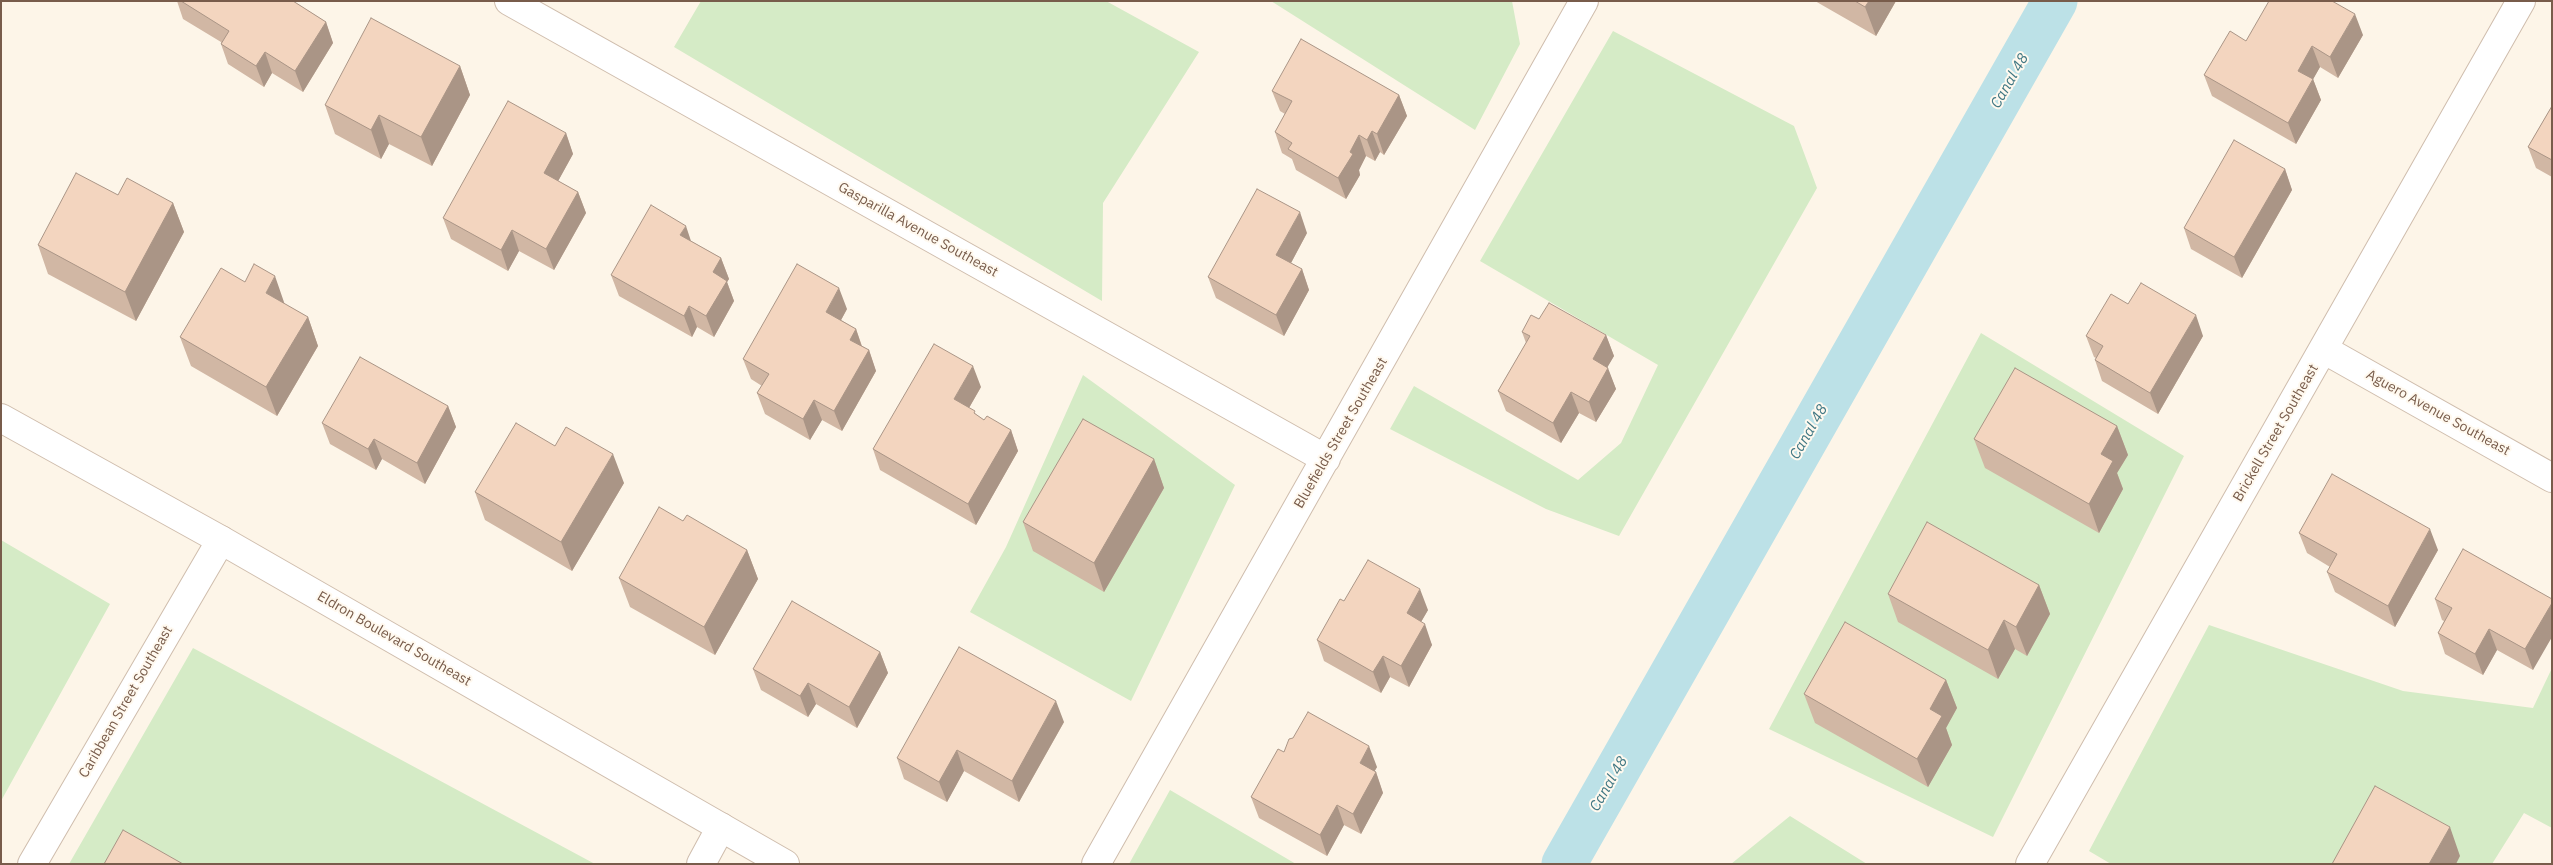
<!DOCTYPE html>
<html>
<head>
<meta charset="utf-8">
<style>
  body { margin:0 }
  #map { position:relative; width:2553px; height:865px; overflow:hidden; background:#fdf5e8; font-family:"IBM Plex Sans",sans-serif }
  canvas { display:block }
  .frame { position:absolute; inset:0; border:2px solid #785c4b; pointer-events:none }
</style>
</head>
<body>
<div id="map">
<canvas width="2553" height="865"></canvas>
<div class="frame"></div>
</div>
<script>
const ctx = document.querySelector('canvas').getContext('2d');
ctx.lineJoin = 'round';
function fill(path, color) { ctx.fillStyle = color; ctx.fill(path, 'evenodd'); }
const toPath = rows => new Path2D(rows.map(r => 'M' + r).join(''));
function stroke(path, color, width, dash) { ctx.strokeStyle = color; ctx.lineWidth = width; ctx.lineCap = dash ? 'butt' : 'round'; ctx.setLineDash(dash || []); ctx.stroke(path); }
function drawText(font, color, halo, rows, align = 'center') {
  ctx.font = font + ' "IBM Plex Sans",sans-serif'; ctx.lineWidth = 4; ctx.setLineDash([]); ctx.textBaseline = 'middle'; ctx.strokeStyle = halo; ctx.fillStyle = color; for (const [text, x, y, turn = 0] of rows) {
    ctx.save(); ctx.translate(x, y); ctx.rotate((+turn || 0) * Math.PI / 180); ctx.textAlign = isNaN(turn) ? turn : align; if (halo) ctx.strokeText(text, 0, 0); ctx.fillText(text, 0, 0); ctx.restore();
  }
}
fill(toPath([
  [701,1,1106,1,1199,52,1103,203,1102,301,674,47],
  [1271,1,1512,1,1520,44,1475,130],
  [1613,31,1794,126,1817,188,1619,536,1546,509,1390,429,1414,386,1578,480,1621,443,1658,365,1480,261],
  [1981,333,2184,456,1993,837,1769,729],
  [1083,375,1235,485,1131,701,970,612,1006,547],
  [1,540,110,604,1,801],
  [2209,625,2403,691,2533,708,2552,668,2552,828,2524,813,2492,864,2111,864,2089,851],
  [193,648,595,864,69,864],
  [1170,790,1296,864,1129,864],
  [1790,816,1867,864,1731,864]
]), '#d5ebc6');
stroke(toPath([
  [1564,864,2055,1]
]), '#bce1e7', 45);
const minor = toPath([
  [509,1,1326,459],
  [2323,349,2552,478],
  [32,864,221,540],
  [701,864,721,827],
  [1096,864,1584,1],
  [2030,864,2521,1]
]);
const tertiary = toPath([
  [1,418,221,540,785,864]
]);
stroke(minor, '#cfbdad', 30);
stroke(tertiary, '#cfbdad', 30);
stroke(minor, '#fff', 28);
stroke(tertiary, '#fff', 28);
fill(toPath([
  [177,1,293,1,326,22,333,43,303,92,272,73,264,87,228,64,221,44,221,42,183,19],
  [1815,1,1896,1,1876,36],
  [2363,35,2338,78,2320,67,2313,79,2321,100,2296,144,2212,96,2204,75,2246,41],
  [460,66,470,95,432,166,389,144,381,159,335,134,325,105],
  [1272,91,1399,95,1407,116,1384,155,1380,152,1375,161,1366,156,1359,170,1360,175,1346,199,1296,170,1292,159,1282,153,1275,132,1285,114,1280,111],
  [2552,106,2552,177,2536,168,2528,147],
  [566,133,573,154,558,181,578,192,586,213,554,270,519,251,508,271,451,239,443,218],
  [2285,169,2292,190,2242,278,2191,249,2184,228],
  [118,195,173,203,184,232,136,321,48,274,38,245],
  [1307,233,1291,263,1302,269,1309,290,1284,336,1216,298,1208,277],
  [691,241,721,258,729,279,727,282,734,301,714,337,697,327,692,337,619,296,611,275],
  [245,282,308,317,318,346,277,416,191,366,180,337],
  [2128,304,2203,336,2158,414,2102,381,2095,360,2096,358,2094,357,2086,336],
  [847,309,841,320,856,329,862,346,869,350,876,371,842,431,822,420,810,440,765,414,757,393,762,386,751,379,743,359],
  [1539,319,1606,335,1614,356,1607,367,1616,389,1596,422,1579,413,1561,443,1506,411,1498,391,1526,343,1522,332],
  [981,387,969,408,977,415,984,420,1011,430,1018,451,976,525,880,470,873,449],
  [448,406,456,427,425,484,382,459,376,470,330,444,322,423],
  [2117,426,2128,455,2117,473,2123,489,2099,533,1985,468,1974,439],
  [555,446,624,483,572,571,485,520,475,492],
  [1154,459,1164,488,1104,592,1033,551,1023,522],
  [683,521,747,550,758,579,715,655,630,607,619,578],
  [2299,533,2438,550,2395,627,2335,592,2327,572,2330,567,2307,553],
  [2039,585,2050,614,2027,656,2015,649,1998,679,1898,622,1888,594],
  [2435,599,2552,599,2533,670,2497,650,2483,675,2445,654,2438,633,2444,621,2442,620],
  [1344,601,1428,610,1421,622,1432,645,1409,687,1390,677,1381,693,1324,661,1317,640],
  [880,652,888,673,857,728,816,704,808,717,761,690,753,669],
  [1946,680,1957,708,1946,728,1952,745,1928,787,1815,723,1804,694],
  [1064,722,1019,802,964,771,947,802,904,779,897,758],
  [1284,752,1377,767,1374,772,1376,772,1383,793,1361,834,1344,825,1327,856,1259,818,1251,797]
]), '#d1b7a4');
fill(toPath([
  [1869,1,1896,1,1876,36,1865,7],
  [2355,14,2363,35,2338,78,2330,57],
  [326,22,333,43,303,92,295,71],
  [2312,46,2320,67,2306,92,2298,71],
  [265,52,272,73,264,87,256,66],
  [460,66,470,95,432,166,421,137],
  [2313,79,2321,100,2296,144,2288,123],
  [1399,95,1407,116,1384,155,1377,134],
  [379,115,389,144,381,159,371,130],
  [1372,131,1380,152,1375,161,1367,140],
  [566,133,573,154,551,194,544,173],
  [1359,135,1366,156,1359,170,1360,175,1346,199,1338,178,1350,152],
  [2285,169,2292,190,2242,278,2234,257],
  [578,192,586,213,554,270,546,249],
  [173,203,184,232,136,321,125,292],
  [1300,212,1307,233,1284,276,1276,255],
  [686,226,693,247,680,235],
  [512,230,519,251,508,271,501,250],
  [721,258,729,279,727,282,734,301,714,337,706,316,713,272],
  [1302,269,1309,290,1284,336,1276,315],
  [275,276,285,305,266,293],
  [839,288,847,309,834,333,826,312],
  [689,306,697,327,692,337,684,316],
  [2196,315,2203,336,2158,414,2150,393],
  [308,317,318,346,277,416,266,387],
  [856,329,863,350,850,340],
  [1606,335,1614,356,1600,380,1593,359],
  [869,350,876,371,842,431,834,411],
  [973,366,981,387,962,420,954,399],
  [1608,368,1616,389,1596,422,1589,402],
  [1571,392,1579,413,1561,443,1553,423],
  [814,400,822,420,810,440,803,419],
  [448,406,456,427,425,484,417,463],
  [2117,426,2128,455,2117,473,2123,489,2099,533,2089,504,2101,454],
  [1011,430,1018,451,976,525,968,504],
  [374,439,382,459,376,470,368,449],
  [613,454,624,483,572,571,561,542],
  [1154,459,1164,488,1104,592,1094,563],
  [2430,529,2438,550,2395,627,2388,606],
  [747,550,758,579,715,655,704,627],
  [2039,585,2050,614,2027,656,2016,627],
  [1420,589,1428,610,1414,634,1407,613],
  [2552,603,2552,637,2533,670,2525,649],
  [2004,620,2015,649,1998,679,1988,650],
  [1425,624,1432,645,1409,687,1401,666],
  [2489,629,2497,650,2483,675,2475,654],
  [880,652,888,673,857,728,849,707],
  [1383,656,1390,677,1381,693,1373,672],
  [1946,680,1957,708,1946,728,1952,745,1928,787,1917,759,1930,709],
  [808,683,816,704,808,717,800,696],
  [1056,701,1064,722,1019,802,1012,781],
  [1369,746,1377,767,1367,784,1360,763],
  [957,750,964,771,947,802,939,782],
  [1376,772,1383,793,1361,834,1353,814],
  [1337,805,1344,825,1327,856,1320,835],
  [2450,827,2460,856,2456,864,2429,864]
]), '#aa9586');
const building = toPath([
  [181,1,293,1,326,22,295,71,265,52,256,66,221,44,229,31,181,1],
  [1855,1,1869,1,1865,7,1855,1],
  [2269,1,2332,1,2355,14,2330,57,2312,46,2298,71,2313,79,2288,123,2204,75,2230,31,2246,41,2269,1],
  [371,18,460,66,421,137,379,115,371,130,325,105,371,18],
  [1301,39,1399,95,1377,134,1372,131,1367,140,1359,135,1350,152,1353,154,1338,178,1288,149,1292,143,1275,132,1292,101,1272,91,1301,39],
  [508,101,566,133,544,173,578,192,546,249,512,230,501,250,443,218,508,101],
  [2552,106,2552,160,2528,147,2552,106],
  [2234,140,2285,169,2234,257,2184,228,2234,140],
  [76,173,118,195,127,178,173,203,125,292,38,245,76,173],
  [1257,189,1300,212,1276,255,1302,269,1276,315,1208,277,1257,189],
  [651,205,686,226,680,235,721,258,713,272,727,281,706,316,689,306,684,316,611,275,651,205],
  [254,264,275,276,266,293,308,317,266,387,180,337,221,268,245,282,254,264],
  [797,264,839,288,826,312,856,329,850,340,869,350,834,411,814,400,803,419,757,393,769,374,743,359,797,264],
  [2141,283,2196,315,2150,393,2095,360,2103,346,2086,336,2111,294,2128,304,2141,283],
  [1549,303,1606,335,1593,359,1608,368,1589,402,1571,392,1553,423,1498,391,1530,336,1522,332,1531,315,1539,319,1549,303],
  [934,344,973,366,954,399,975,411,974,413,984,420,987,416,1011,430,968,504,873,449,934,344],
  [360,357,448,406,417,463,374,439,368,449,322,423,360,357],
  [2015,368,2117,426,2101,454,2113,461,2089,504,1974,439,2015,368],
  [1083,419,1154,459,1094,563,1023,522,1083,419],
  [516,423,555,446,566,427,613,454,561,542,475,492,516,423],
  [2332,474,2430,529,2388,606,2327,572,2337,554,2299,533,2332,474],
  [659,507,683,521,687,515,747,550,704,627,619,578,659,507],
  [1927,522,2039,585,2016,627,2004,620,1988,650,1888,594,1927,522],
  [2463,549,2552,599,2552,603,2525,649,2489,629,2475,654,2438,633,2452,608,2435,599,2463,549],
  [1368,560,1420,589,1407,613,1425,624,1401,666,1383,656,1373,672,1317,640,1340,599,1344,601,1368,560],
  [792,601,880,652,849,707,808,683,800,696,753,669,792,601],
  [1845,622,1946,680,1930,709,1942,716,1917,759,1804,694,1845,622],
  [959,647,1056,701,1012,781,957,750,939,782,897,758,959,647],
  [1308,712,1369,746,1360,763,1376,772,1353,814,1337,805,1320,835,1251,797,1278,749,1284,752,1289,739,1293,738,1308,712],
  [2375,786,2450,827,2429,864,2332,864,2375,786],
  [123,830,183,864,104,864,123,830]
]);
fill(building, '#f3d5bf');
stroke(building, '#aa9586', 1);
drawText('14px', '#785c4b', '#fff9ef', [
  ["Gasparilla Avenue Southeast",918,230,29],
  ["Aguero Avenue Southeast",2438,413,29],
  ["Bluefields Street Southeast",1341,433,-60],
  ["Brickell Street Southeast",2276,433,-60],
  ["Eldron Boulevard Southeast",394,639,30],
  ["Caribbean Street Southeast",126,702,-60]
]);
drawText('italic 15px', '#417884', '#fff9ef', [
  ["Canal 48",2010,81,-60],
  ["Canal 48",1809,432,-60],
  ["Canal 48",1609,784,-60]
]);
</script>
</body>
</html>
